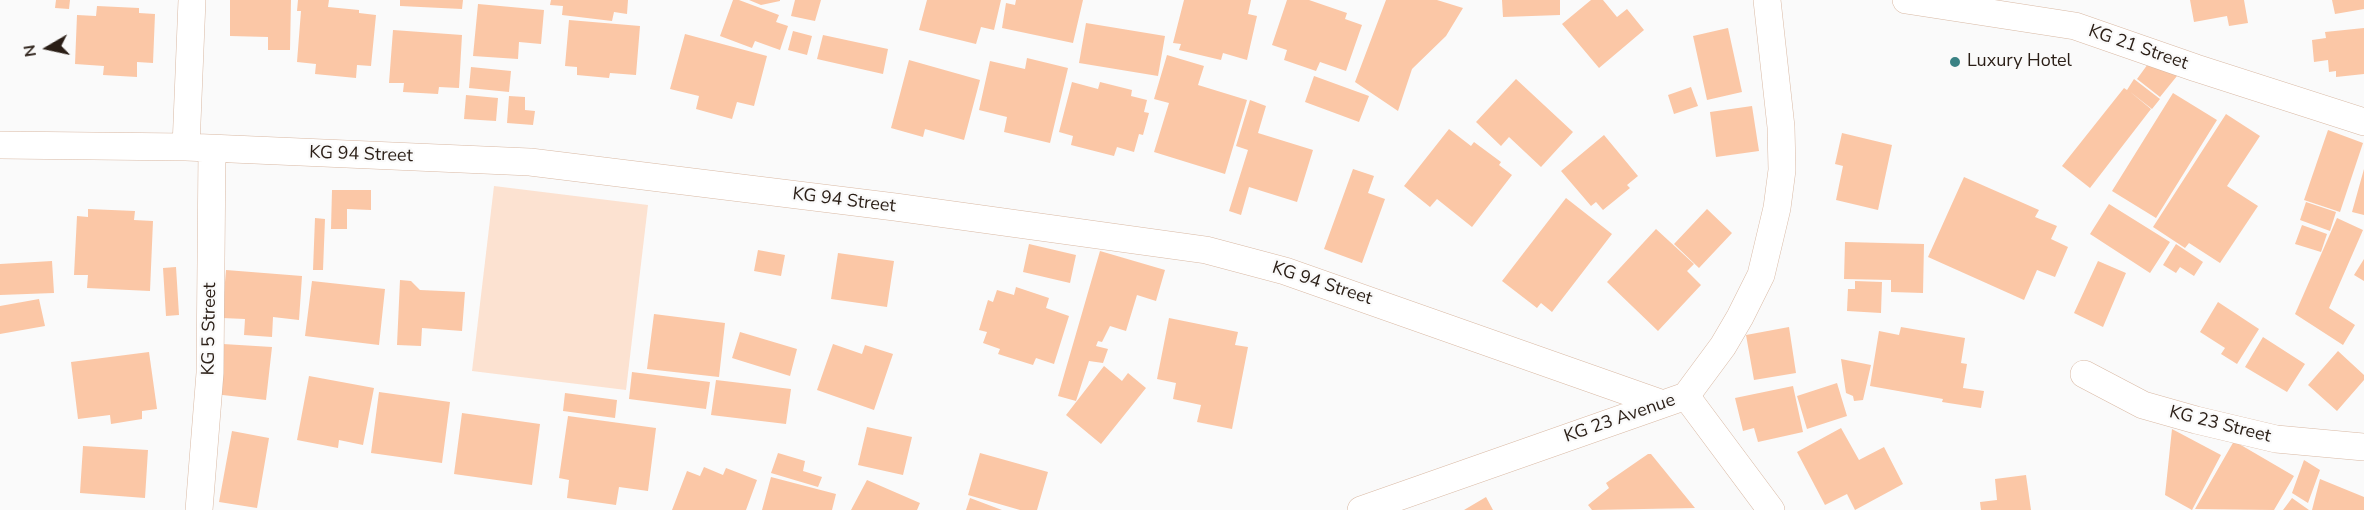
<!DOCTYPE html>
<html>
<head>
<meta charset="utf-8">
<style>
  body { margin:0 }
  #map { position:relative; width:2364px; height:510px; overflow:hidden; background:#fafafa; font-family:"Nunito Sans",sans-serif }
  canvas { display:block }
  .north { position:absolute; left:18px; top:18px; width:60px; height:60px; -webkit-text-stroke:4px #fafafa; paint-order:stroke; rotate:261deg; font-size:16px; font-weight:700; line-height:24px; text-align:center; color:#2a1e16 }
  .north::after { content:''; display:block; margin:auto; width:21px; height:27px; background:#2a1e16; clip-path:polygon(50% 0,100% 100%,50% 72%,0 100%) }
</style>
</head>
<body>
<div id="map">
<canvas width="2364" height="510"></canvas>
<div class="north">N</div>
</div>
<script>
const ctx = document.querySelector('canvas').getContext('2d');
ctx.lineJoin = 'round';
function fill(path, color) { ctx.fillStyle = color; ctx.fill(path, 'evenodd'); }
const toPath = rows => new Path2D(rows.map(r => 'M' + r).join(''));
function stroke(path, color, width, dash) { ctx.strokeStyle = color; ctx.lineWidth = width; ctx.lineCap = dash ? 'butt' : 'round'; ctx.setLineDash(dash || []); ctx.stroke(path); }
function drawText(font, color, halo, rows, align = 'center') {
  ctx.font = font + ' "Nunito Sans",sans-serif'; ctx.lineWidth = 4.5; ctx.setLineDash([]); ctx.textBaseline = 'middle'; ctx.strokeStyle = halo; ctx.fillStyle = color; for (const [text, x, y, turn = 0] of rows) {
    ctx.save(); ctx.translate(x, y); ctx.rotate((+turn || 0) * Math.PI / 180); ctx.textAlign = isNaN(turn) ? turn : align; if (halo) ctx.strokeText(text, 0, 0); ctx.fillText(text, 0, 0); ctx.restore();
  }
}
fill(toPath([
  [494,186,648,205,626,390,472,371]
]), '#fce2d1');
fill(toPath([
  [56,0,70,0,69,9,55,8],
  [230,0,291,0,290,50,268,50,268,37,230,36],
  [298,0,329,0,328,7,359,10,359,13,376,15,371,66,357,65,356,78,315,74,316,64,297,62,301,11,297,11],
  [400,0,463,0,462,9,400,6],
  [551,0,628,0,627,14,614,12,612,21,562,15,563,6,550,5],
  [733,0,739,0,779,15,776,22,788,26,780,50,755,41,752,48,720,36],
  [749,0,780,0,780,1,761,5],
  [795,0,821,0,815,21,791,16],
  [927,0,1001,0,994,30,981,27,976,44,919,30],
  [1016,0,1083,0,1073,43,1002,28,1006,3,1015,5],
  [1184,0,1251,0,1248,14,1257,16,1247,60,1223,53,1221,60,1179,50,1181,44,1173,43],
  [1287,0,1309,0,1347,13,1345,19,1362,25,1346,71,1320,62,1316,71,1284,60,1287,50,1272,45],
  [1386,0,1437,0,1463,8,1446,36,1412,69,1398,111,1355,82],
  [1502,0,1560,0,1560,15,1503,17],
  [1591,0,1603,0,1617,17,1627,9,1644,30,1599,68,1562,24],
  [2190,0,2244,0,2248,23,2229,26,2227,16,2194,22],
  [2332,0,2364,0,2364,9,2335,14],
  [478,4,544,10,541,44,519,42,518,59,473,56],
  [97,6,139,8,139,13,155,14,153,63,137,62,137,77,103,75,104,66,75,64,77,15,96,16],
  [569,20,640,26,636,75,610,73,609,78,577,75,577,67,565,66],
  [1086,23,1165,36,1158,76,1079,63],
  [1728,28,1742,92,1707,100,1693,36],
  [2364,28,2364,74,2336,77,2336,71,2329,72,2328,60,2314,62,2312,40,2326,38,2325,32],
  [393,30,462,35,459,88,439,87,438,94,403,92,404,83,389,83],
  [793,31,812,36,807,55,788,50],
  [685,34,767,56,754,106,737,102,732,119,696,109,699,96,670,89],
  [823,35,888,49,883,74,817,59],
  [1167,55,1204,66,1198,85,1247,100,1225,174,1154,152,1169,103,1154,99],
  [2153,57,2177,76,2160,97,2137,79],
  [1027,58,1068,68,1050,143,1004,132,1007,117,979,110,990,61,1025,69],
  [909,60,980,80,964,140,925,129,923,137,891,128],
  [471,67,511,71,509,92,469,88],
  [1314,76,1369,96,1359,122,1305,102],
  [1516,79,1573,132,1541,167,1509,137,1501,146,1476,122],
  [2134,79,2160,99,2152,109,2129,91,2151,109,2090,188,2062,166,2124,88,2127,90],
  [1072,82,1098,89,1100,82,1132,90,1131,96,1147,100,1144,112,1149,113,1143,135,1139,134,1134,152,1117,147,1114,156,1071,145,1073,136,1059,132],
  [1691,87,1698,106,1674,114,1668,95],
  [2173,93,2217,120,2156,218,2112,191],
  [466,95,498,98,496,121,464,119],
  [509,96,525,97,525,110,535,111,533,125,507,123],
  [1250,100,1266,106,1258,133,1313,150,1297,202,1249,187,1241,215,1229,211,1248,150,1236,146],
  [1752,106,1759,151,1716,157,1710,112],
  [2226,114,2260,136,2227,186,2258,206,2220,263,2189,243,2185,248,2153,227],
  [1449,129,1471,146,1474,142,1501,162,1499,165,1512,175,1472,227,1437,199,1430,207,1404,186],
  [2328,130,2363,143,2340,212,2304,200],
  [1842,133,1892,145,1878,210,1836,200,1843,166,1835,164],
  [1604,135,1638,176,1627,185,1630,188,1603,210,1596,202,1591,206,1561,171],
  [1353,169,1374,176,1368,193,1385,199,1362,263,1324,249],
  [2364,169,2364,215,2352,212],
  [1964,177,2039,210,2035,217,2057,226,2051,239,2068,247,2055,277,2037,270,2024,300,1928,257],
  [332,190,371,190,371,210,347,209,347,229,331,229],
  [1566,198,1612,234,1552,312,1541,303,1537,308,1502,281],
  [2306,202,2336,212,2330,231,2300,220],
  [2109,204,2170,242,2150,273,2090,234],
  [88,209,135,211,134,220,153,221,150,291,87,288,88,275,74,275,77,216,88,217],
  [1707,209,1732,233,1699,268,1674,244],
  [315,218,325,219,323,270,313,270],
  [2337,218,2363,230,2329,308,2355,325,2343,345,2295,314],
  [2302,225,2327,234,2321,252,2295,244],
  [1656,229,1694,264,1687,271,1701,285,1658,331,1607,282],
  [1845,242,1924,244,1923,293,1891,292,1891,280,1844,279],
  [1029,244,1076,255,1070,283,1023,272],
  [2176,244,2203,262,2194,276,2180,267,2176,273,2163,265],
  [758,250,785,255,781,276,754,271],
  [1100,251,1165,270,1156,301,1137,295,1126,331,1110,326,1102,342,1098,341,1096,346,1108,349,1103,363,1089,361,1076,401,1058,396],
  [838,253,894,261,887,307,831,299],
  [2364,259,2364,281,2354,275],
  [52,261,54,293,0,295,0,264],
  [2098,261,2126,273,2103,327,2074,313],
  [176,267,179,315,166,316,163,268],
  [226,270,302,276,299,320,273,317,272,337,244,335,245,319,222,318],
  [400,280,411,281,420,290,465,292,462,331,422,328,421,346,397,345],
  [312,281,385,289,379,345,305,336],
  [1855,281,1882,282,1881,313,1847,311,1848,289,1855,289],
  [1016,287,1049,298,1046,308,1069,316,1054,364,1036,358,1033,365,998,354,1000,349,983,343,987,332,979,330,988,300,993,302,997,290,1014,295],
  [39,299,45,326,0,334,0,306],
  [2218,302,2259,329,2237,364,2221,354,2225,348,2200,332],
  [654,314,725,323,719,377,647,369],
  [1169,318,1238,332,1235,345,1248,347,1232,429,1197,422,1201,405,1173,399,1176,383,1157,379],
  [1789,327,1796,373,1754,380,1746,335],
  [1901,327,1965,338,1961,363,1967,364,1963,388,1984,391,1981,408,1942,402,1943,399,1870,386,1879,331,1899,335],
  [740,332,797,349,790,376,732,358],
  [2263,337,2305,364,2287,392,2245,367],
  [223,344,272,347,266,400,214,394],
  [833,344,862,354,865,345,893,354,874,410,817,390],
  [2338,351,2364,375,2364,380,2337,411,2308,385],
  [149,352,157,409,142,411,142,419,111,424,110,415,78,419,71,362],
  [1841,359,1871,365,1863,400,1854,401,1853,396,1846,393],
  [1104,366,1122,381,1128,373,1146,388,1101,444,1066,415],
  [632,372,710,382,706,409,629,399],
  [309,376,374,388,363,445,339,440,338,448,297,440],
  [716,380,791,389,786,424,711,415],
  [1837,383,1847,416,1807,429,1797,396],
  [1793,386,1803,432,1758,442,1754,428,1743,431,1735,398],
  [379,392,450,402,442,463,371,453],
  [565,393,617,400,615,418,563,411],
  [462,413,540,424,532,485,454,474],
  [568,416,656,428,648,491,619,487,616,505,567,498,569,480,559,478],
  [867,427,912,437,903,475,858,465],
  [1841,428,1859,460,1884,447,1903,484,1855,510,1847,494,1825,505,1797,452],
  [2172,429,2221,455,2192,510,2165,495],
  [232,431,269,438,257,508,219,502],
  [2234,441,2294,476,2274,510,2195,509],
  [83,446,148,450,145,498,80,493],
  [778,453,805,461,803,471,822,477,818,487,771,473],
  [980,453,1048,472,1037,510,1020,510,968,495],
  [1648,454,1651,454,1695,508,1592,510,1588,505,1609,488,1606,483],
  [2304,460,2320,470,2308,503,2292,493],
  [704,467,723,475,726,468,757,480,746,510,672,510,687,471,700,476],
  [2026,475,2031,510,1981,510,1980,502,1997,500,1995,479],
  [771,477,836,494,832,510,762,510],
  [2320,479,2364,497,2364,510,2312,510],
  [867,480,920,503,917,510,851,510],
  [1486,497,1493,510,1464,510],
  [970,498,1002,510,966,510],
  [2292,498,2309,510,2283,510]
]), '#fbc7a6');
const minor = toPath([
  [1906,0,2075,26,2196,68,2364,122],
  [0,145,186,147,530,162,895,207,1206,250,1285,271,1663,404],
  [186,147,192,0],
  [2084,374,2143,405,2196,420,2276,439,2364,447],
  [1686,396,1771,510],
  [199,510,210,373,212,149],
  [1361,510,1686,396,1723,346,1740,317,1761,275,1777,208,1782,170,1781,127,1767,0]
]);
stroke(minor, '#d9b9a4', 28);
stroke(minor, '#fff', 27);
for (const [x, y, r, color] of [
  [1955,62,6,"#3a8284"]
]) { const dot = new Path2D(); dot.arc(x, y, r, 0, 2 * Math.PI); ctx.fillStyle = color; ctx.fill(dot); stroke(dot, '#fafafa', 2); }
drawText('18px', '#2a1e16', '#fafafa', [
  ["KG 21 Street",2138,48,19],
  ["KG 94 Street",361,155,2],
  ["KG 94 Street",844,201,7],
  ["KG 94 Street",1322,284,18],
  ["KG 5 Street",210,329,-89],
  ["KG 23 Avenue",1620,419,-19],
  ["KG 23 Street",2220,425,14]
]);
drawText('18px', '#2a1e16', '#fafafa', [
  ["Luxury Hotel",1967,62]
], 'left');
</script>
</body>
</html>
